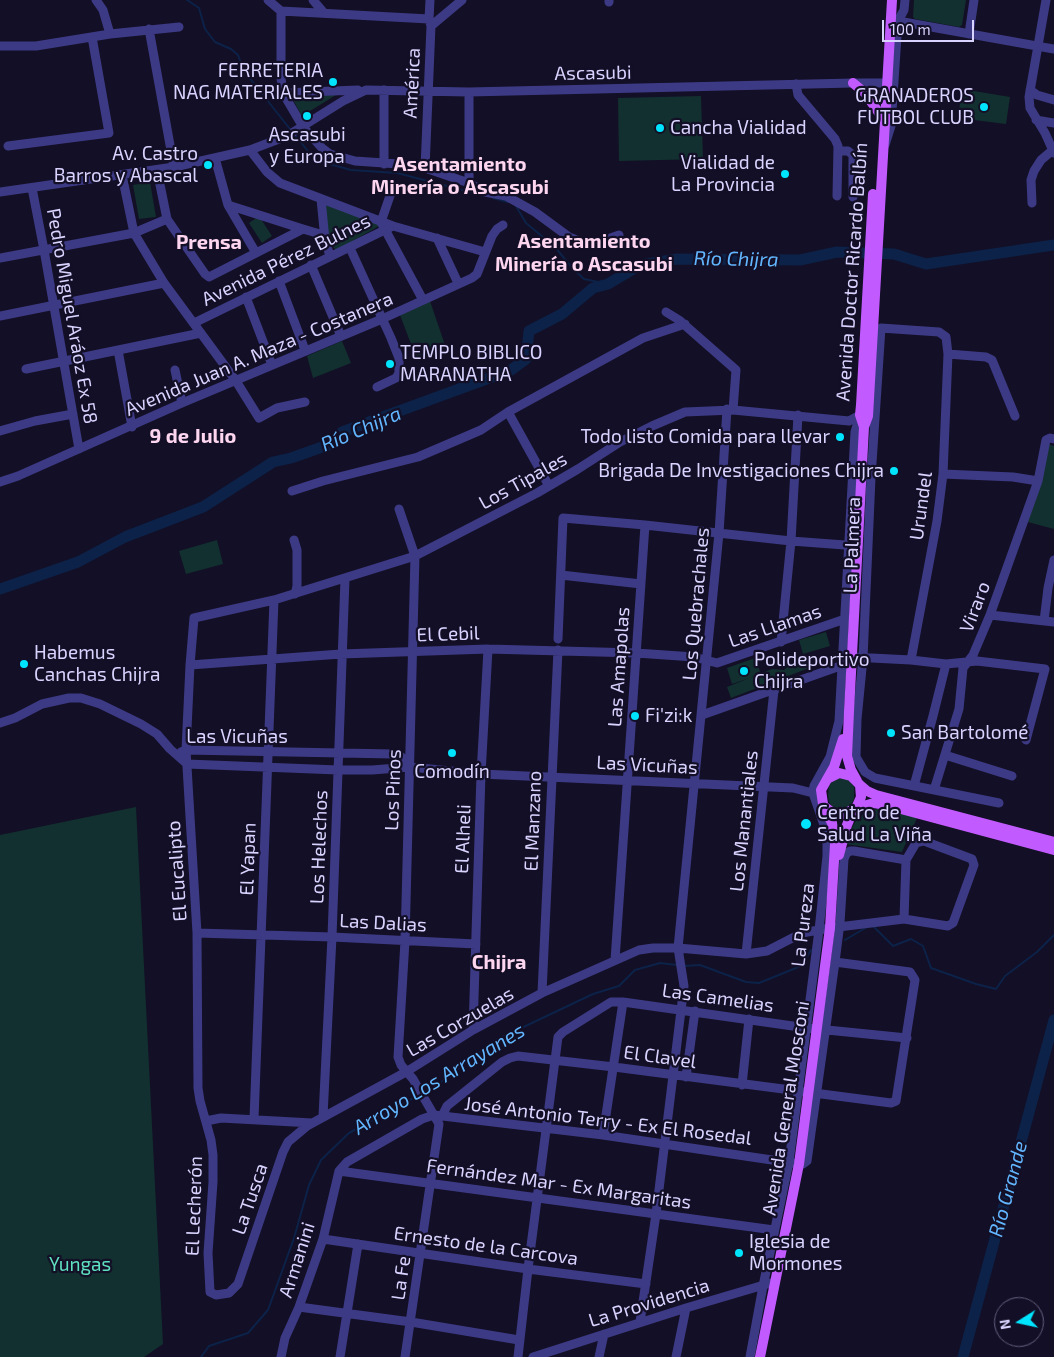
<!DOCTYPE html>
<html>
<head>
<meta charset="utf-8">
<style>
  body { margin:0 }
  #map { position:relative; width:1054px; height:1357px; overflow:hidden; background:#130f26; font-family:"Exo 2",sans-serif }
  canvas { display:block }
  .north { position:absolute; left:994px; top:1297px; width:50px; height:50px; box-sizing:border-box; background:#130f26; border:1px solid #625e7d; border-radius:50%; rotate:260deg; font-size:14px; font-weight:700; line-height:20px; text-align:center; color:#d9d4ff }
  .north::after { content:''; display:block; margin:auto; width:18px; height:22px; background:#00e5ff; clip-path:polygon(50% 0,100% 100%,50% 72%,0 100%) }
  .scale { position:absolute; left:882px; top:20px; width:92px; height:22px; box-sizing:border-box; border:2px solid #d9d4ff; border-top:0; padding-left:6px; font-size:15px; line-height:18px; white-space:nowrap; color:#d9d4ff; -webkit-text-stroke:4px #130f26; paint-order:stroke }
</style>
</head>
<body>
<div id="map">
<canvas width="1054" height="1357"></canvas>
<div class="north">N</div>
<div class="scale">100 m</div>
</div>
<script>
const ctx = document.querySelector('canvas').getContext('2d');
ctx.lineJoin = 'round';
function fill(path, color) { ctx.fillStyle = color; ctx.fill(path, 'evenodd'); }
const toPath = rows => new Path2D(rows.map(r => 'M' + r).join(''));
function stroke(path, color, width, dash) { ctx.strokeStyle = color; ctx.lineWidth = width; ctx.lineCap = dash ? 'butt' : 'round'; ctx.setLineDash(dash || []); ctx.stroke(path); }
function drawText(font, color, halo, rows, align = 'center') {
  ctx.font = font + ' "Exo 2",sans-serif'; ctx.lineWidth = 4.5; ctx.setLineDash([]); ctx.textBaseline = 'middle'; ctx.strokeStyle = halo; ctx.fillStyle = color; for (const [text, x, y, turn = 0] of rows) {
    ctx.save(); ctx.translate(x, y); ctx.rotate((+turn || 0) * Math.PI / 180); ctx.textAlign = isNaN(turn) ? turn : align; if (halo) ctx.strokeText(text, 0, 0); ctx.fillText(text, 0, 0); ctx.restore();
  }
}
fill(toPath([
  [914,0,966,0,962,25,959,27,915,19,913,17],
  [962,89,1010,97,1006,124,958,118],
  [336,95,302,116,291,96],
  [701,96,703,159,619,161,618,98],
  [150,182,156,217,139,219,133,185],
  [324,203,376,221,379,226,339,249,335,249,333,247,329,240],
  [259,216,272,236,262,243,249,223],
  [430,301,445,345,417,360,400,315],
  [342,341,351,363,313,378,307,356],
  [1048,444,1054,446,1054,529,1024,521],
  [217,540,223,564,186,574,179,551],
  [826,632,830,646,803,654,799,640],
  [755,658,761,674,732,684,727,668],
  [795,660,799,661,802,665,809,668,731,698,727,687,772,669,784,670],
  [839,778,847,778,854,787,854,799,850,807,846,810,835,810,829,802,828,795,829,787,831,783],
  [136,807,163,1344,144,1357,0,1357,0,835],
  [877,809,888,809,917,818,902,852,845,844,851,829,857,819,866,812]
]), '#12302f');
stroke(toPath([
  [187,0,199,8,205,29,215,42,231,49,238,55,244,71,290,129],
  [295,135,315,160,351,170,397,173,481,195],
  [493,198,508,202],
  [516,206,526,223,555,247,573,269,584,279,608,284],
  [873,926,893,946,911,939,923,946,931,968,976,984,996,989,1005,976,1037,952,1054,935],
  [845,940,867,927],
  [684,966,700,965,746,982,759,983,801,966,811,950],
  [425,1092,444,1080,494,1041,593,994,619,986,635,970,660,963,677,965],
  [201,1357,209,1346,248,1333,268,1310,294,1238,309,1185,321,1160,349,1133,419,1095]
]), '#0c2248', 2);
stroke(toPath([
  [0,589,78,562,125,537,203,507,273,462,291,458,328,445,342,432,511,370,526,359,529,331,562,314,593,288,608,284,640,265,677,259,800,260,837,252,894,254,926,264,1054,245],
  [963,1357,1054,1020]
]), '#0c2248', 11);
stroke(toPath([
  [96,0,103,10,110,34],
  [268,0,281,11,429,19],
  [313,0,324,13],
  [1046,0,1029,97,1030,108,1045,133,1054,153],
  [609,2,609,0],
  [281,11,281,78,283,93,303,127,322,148,330,154,355,161,413,165,425,168,469,183,485,192,506,196,535,212,569,237,584,243,602,241,619,235],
  [898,21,1054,49],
  [431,26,462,0],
  [149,29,174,167],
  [969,34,974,0],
  [0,46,36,46,110,34,179,27],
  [796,84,798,95,835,139,838,146,837,196],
  [384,90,384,164],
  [1030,90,1037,95,1054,100],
  [469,92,469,183],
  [283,93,358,90],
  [1036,120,1054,123],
  [885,145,891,126,898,21,904,10,905,0],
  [8,146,109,133,92,37],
  [250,150,267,172,280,183,393,226,485,252],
  [838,151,848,151,853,155,853,197],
  [215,158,228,205,256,253],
  [425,168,431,26,429,19,430,0],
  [157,170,167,219,205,274,209,277,303,229,228,205],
  [122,175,134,233,164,283,236,381,259,418,277,408,305,402],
  [393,187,381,222,423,300],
  [32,188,44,250,79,449],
  [0,192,174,167,250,150,287,136,343,101,366,90,469,92,853,83,894,83],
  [321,199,325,240],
  [1032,203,1031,180,1034,171,1041,160,1054,149],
  [303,229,320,234,325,240,330,256],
  [437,238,458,283],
  [350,248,391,338,399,358,399,373,396,378,377,387],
  [0,258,134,233,167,219],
  [311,265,341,336],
  [279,281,305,350],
  [246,297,272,365],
  [666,312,679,320,736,370,733,410],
  [0,316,164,283],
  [194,323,393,226],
  [118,350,132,427],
  [26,369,201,333],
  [175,370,182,403],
  [508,412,549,486],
  [866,416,860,415,849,421,733,410,685,412,652,426,620,442,578,469,537,493,415,556,274,600,194,618,190,665,186,750,197,933,198,1088,200,1101,211,1140,213,1155,213,1182,208,1253,210,1292,216,1295,229,1293,238,1284,283,1152,288,1142,307,1126,406,1072,473,1030,542,993,639,950,653,948,678,948,746,954,767,951,802,933,830,928,904,919,948,926,953,923,974,865,972,859,924,841,916,843,906,860,904,919],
  [0,431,35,421,73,414],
  [943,474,1013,477,1038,481],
  [0,482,18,476,182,403,382,319,472,278,477,274,492,236,497,229,503,225],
  [292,491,323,481,418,457,481,430,508,412,643,338,685,324],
  [399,509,415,556,405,941,398,1057,401,1065,413,1079,439,1124,405,1357],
  [294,540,297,550,297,586,295,594],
  [561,575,641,584],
  [990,615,1054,622],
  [1044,621,1048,588,1054,560],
  [558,639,563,518,645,525,791,541,858,546],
  [781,642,791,541,798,415],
  [852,657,911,660,946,664,977,661,1045,669,1026,740],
  [911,660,937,521,943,474,948,354],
  [190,665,341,654,488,649,636,653,694,657,717,663,845,619,854,619],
  [702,715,843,665],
  [0,723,15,718,42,704,69,698,81,698,100,704,141,724,157,734,170,749,187,764,338,770,372,770,410,767,481,774,793,788,813,793,821,797],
  [181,752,186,750,393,754,399,755,404,759,409,767],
  [945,755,1012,776],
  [914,786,933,716,946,664],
  [934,790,959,709,963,668,973,655,990,615,1038,481,1046,440,1050,438,1054,439],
  [813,793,814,786,830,757,839,721,855,432,860,415],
  [999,803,875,778,865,772,856,757,857,719,863,658,871,478,881,328,939,332,946,337,948,354,986,357,992,360,1015,416],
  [197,933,332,937,476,944],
  [746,954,774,690],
  [615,960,645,525],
  [542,993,558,650],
  [473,1030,481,774,488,649],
  [686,1077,695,1011],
  [742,1085,749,1019],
  [323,1116,332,937,345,579],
  [442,1116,447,1106,502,1062,510,1058,518,1056,614,1067,891,1103,896,1101,915,980,910,972,835,962],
  [254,1119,274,600],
  [206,1121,221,1118,312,1123],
  [603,1135,623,1002],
  [339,1171,774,1230],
  [323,1239,528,1269,646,1284],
  [299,1307,411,1322,519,1340],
  [640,1322,656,1214,684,986,678,948,719,533,727,409],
  [281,1357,285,1338,299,1307,323,1239,339,1171,347,1162,422,1119,434,1115,603,1135,799,1164,803,1164,807,1161,835,962,840,923,844,859,846,854,850,851,854,851,906,860],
  [340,1357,358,1244],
  [518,1357,528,1269,558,1037,563,1032,611,1002,623,1002,807,1028,907,1038],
  [533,1357,686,1308,774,1282],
  [599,1357,604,1334],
  [676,1357,686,1308],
  [750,1357,763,1286,789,1162,819,930,827,856,827,840,824,825,813,793]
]), '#3d3a85', 9);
stroke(toPath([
  [853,83,865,93,879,113],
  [864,427,860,415,861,405,873,194],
  [857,781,851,770,847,756,849,711,864,427,868,416,892,0],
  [860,785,867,791,876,795,1054,842],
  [825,807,833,813,844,814,856,808,861,797,860,785,851,776,839,773,827,779],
  [856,808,874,803,886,805,1054,850],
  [839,855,847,825,853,811],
  [760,1357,799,1164,830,928,835,844,832,823,823,804,821,790,834,767,843,739]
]), '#c25bff', 10);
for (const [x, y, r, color] of [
  [333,82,5,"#00e5ff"],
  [984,107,5,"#00e5ff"],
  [307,116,5,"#00e5ff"],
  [660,128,5,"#00e5ff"],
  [208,165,5,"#00e5ff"],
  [785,174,5,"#00e5ff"],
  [390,364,5,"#00e5ff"],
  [840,437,5,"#00e5ff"],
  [894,471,5,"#00e5ff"],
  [24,664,5,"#00e5ff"],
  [744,671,5,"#00e5ff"],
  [635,716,5,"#00e5ff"],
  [891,733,5,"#00e5ff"],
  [452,753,5,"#00e5ff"],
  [806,824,6,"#00e5ff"],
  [739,1253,5,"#00e5ff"]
]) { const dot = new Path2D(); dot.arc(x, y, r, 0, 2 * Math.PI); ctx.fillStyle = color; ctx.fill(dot); stroke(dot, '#130f26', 2); }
drawText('19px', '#d9d4ff', '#130f26', [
  ["FERRETERIA",323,71,"right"],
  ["NAG MATERIALES",323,93,"right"],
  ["GRANADEROS",974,96,"right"],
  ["FUTBOL CLUB",974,118,"right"],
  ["Cancha Vialidad",670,128],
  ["Ascasubi",307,135,"center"],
  ["y Europa",307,157,"center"],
  ["Av. Castro",198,154,"right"],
  ["Barros y Abascal",198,176,"right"],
  ["Vialidad de",775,163,"right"],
  ["La Provincia",775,185,"right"],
  ["TEMPLO BIBLICO",400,353],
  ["MARANATHA",400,375],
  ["Todo listo Comida para llevar",830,437,"right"],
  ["Brigada De Investigaciones Chijra",884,471,"right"],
  ["Habemus",34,653],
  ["Canchas Chijra",34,675],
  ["Polideportivo",754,660],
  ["Chijra",754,682],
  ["Fi'zi:k",645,716],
  ["San Bartolomé",901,733],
  ["Comodín",452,772,"center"],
  ["Centro de",817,813],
  ["Salud La Viña",817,835],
  ["Iglesia de",749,1242],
  ["Mormones",749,1264]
], 'left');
drawText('19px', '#d9d4ff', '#130f26', [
  ["Ascasubi",593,73,-1],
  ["América",412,83,-87],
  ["Avenida Pérez Bulnes",286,260,-26],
  ["Avenida Doctor Ricardo Balbín",852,272,-86],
  ["Pedro Miguel Aráoz Ex 58",72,316,80],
  ["Avenida Juan A. Maza - Costanera",259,354,-23],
  ["Los Tipales",523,481,-29],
  ["Urundel",921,506,-82],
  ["La Palmera",852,545,-88],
  ["Los Quebrachales",696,604,-85],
  ["Viraro",975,607,-69],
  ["Las Llamas",775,626,-19],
  ["El Cebil",448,634,-2],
  ["Las Amapolas",619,667,-86],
  ["Las Vicuñas",237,737],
  ["Las Vicuñas",647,765,3],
  ["Los Pinos",393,790,-88],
  ["El Manzano",533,821,-88],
  ["Los Manantiales",744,821,-84],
  ["El Alheli",463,839,-88],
  ["Los Helechos",319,847,-88],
  ["El Yapan",248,859,-88],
  ["El Eucalipto",177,871,-94],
  ["Las Dalias",383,923,3],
  ["La Pureza",803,925,-83],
  ["Las Camelias",718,998,8],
  ["Las Corzuelas",460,1022,-30],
  ["El Clavel",660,1057,8],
  ["Avenida General Mosconi",786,1108,-81],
  ["José Antonio Terry - Ex El Rosedal",608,1121,7],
  ["Fernández Mar - Ex Margaritas",559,1184,8],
  ["La Tusca",250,1199,-71],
  ["El Lecherón",194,1206,-88],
  ["Ernesto de la Carcova",486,1246,8],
  ["Armanini",297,1260,-72],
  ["La Fe",401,1278,-82],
  ["La Providencia",649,1303,-17]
]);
drawText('19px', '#5fe0c0', '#130f26', [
  ["Yungas",80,1265]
]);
drawText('bold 20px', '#ffd6f0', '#130f26', [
  ["Asentamiento",460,164],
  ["Minería o Ascasubi",460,187],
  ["Asentamiento",584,241],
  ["Minería o Ascasubi",584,264],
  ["Prensa",209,242],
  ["9 de Julio",193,436],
  ["Chijra",499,962]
]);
drawText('italic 20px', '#62b6ff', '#130f26', [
  ["Río Chijra",736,259,1],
  ["Río Chijra",361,429,-23],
  ["Arroyo Los Arrayanes",439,1079,-31],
  ["Río Grande",1008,1189,-75]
]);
</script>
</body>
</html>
